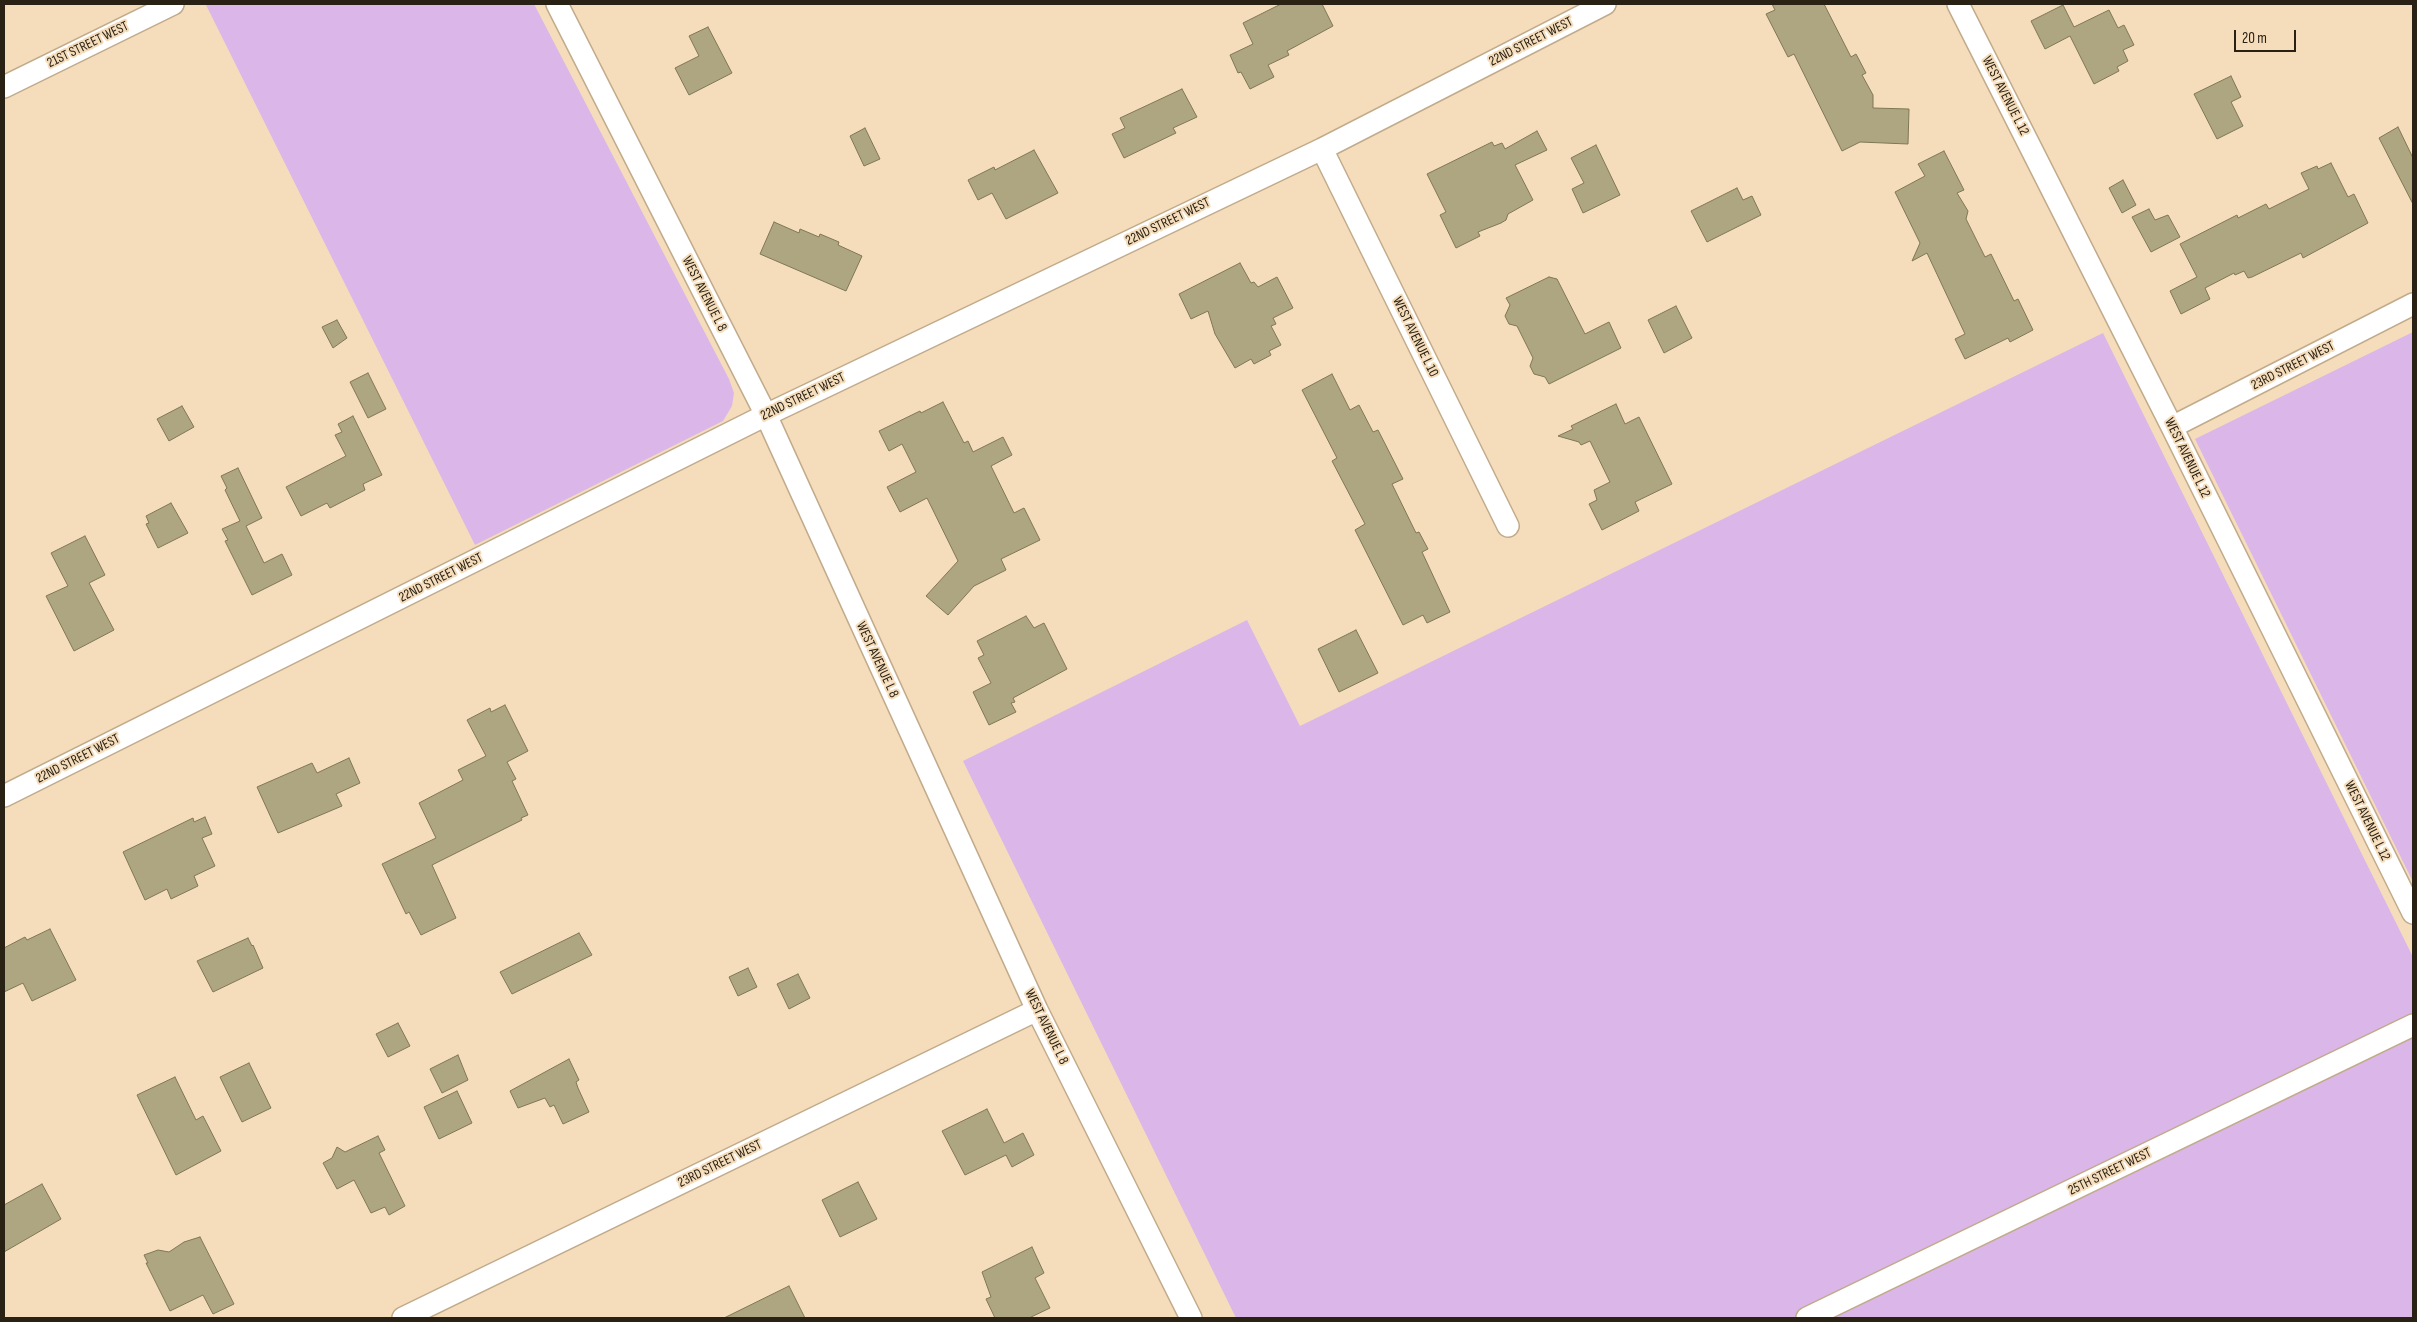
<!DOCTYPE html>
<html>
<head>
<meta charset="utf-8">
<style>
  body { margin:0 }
  #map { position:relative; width:2417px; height:1322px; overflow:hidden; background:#f5ddbc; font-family:"Sofia Sans Condensed",sans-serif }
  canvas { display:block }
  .frame { position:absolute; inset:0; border:5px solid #292114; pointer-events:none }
  .scale { position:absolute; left:2234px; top:30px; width:62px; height:22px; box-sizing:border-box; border:2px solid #292114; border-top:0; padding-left:6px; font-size:15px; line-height:18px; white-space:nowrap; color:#292114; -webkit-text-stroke:4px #f5ddbc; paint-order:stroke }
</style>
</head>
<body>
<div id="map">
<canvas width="2417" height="1322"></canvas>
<div class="frame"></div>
<div class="scale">20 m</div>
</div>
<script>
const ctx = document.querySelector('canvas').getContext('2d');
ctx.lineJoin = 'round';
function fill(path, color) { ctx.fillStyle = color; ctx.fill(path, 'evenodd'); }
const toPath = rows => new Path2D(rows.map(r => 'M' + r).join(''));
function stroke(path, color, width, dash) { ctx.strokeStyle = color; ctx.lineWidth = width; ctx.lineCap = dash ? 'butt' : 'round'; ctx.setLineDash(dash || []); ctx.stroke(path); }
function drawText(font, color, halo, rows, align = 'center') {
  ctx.font = font + ' "Sofia Sans Condensed",sans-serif'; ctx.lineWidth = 4; ctx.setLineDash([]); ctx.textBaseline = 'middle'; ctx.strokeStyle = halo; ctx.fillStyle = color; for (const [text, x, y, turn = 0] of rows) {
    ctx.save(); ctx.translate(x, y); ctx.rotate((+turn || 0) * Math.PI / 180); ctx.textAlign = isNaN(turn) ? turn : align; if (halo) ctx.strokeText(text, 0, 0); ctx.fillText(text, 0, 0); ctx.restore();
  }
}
fill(toPath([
  [208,4,534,4,729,379,734,393,732,406,723,421,475,545,206,5],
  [2413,332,2413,882,2195,439],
  [2103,333,2413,957,2413,1318,1236,1318,963,761,1247,620,1300,726]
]), '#dbb6e9');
const building = toPath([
  [1281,4,1322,4,1333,26,1287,51,1289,55,1268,65,1274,77,1250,89,1241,72,1238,73,1230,55,1253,44,1243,23,1281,4],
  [1772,4,1824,4,1851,57,1856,54,1866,73,1862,75,1873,95,1873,108,1909,109,1908,144,1860,142,1842,151,1794,54,1788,57,1766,14,1775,10,1772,4],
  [2063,5,2074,27,2109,10,2118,28,2124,25,2134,45,2123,50,2128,61,2117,67,2119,71,2094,84,2070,36,2045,49,2031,21,2063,5],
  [708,27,732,73,689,95,675,68,699,56,689,36,708,27],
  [2231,76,2241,97,2231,102,2243,126,2217,139,2194,94,2231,76],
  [1182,89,1197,117,1173,128,1176,133,1124,158,1112,134,1125,128,1120,118,1182,89],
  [2398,127,2413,158,2413,204,2379,138,2398,127],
  [865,128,880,159,864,166,850,136,865,128],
  [1537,131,1547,150,1515,165,1533,200,1508,214,1506,220,1501,223,1478,232,1480,236,1456,248,1440,215,1446,212,1427,174,1492,142,1494,146,1502,143,1505,149,1537,131],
  [1596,145,1620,195,1583,213,1572,189,1584,183,1571,158,1596,145],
  [1034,150,1058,193,1006,219,992,193,978,200,968,180,994,167,995,170,1034,150],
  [1944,151,1964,190,1957,193,1968,211,1966,219,1985,257,1991,254,2014,301,2018,299,2033,330,2010,342,2008,338,1965,359,1955,339,1965,334,1927,253,1912,261,1920,243,1895,192,1925,176,1918,164,1944,151],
  [2331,163,2348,197,2354,194,2368,223,2303,258,2301,253,2252,277,2248,278,2244,271,2235,275,2234,273,2205,288,2210,299,2181,314,2170,291,2197,277,2180,244,2237,215,2238,218,2266,204,2269,209,2309,189,2301,173,2317,166,2318,169,2331,163],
  [2123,180,2136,205,2122,213,2109,188,2123,180],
  [1737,188,1743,200,1752,196,1761,215,1707,242,1691,211,1737,188],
  [2149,209,2155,220,2168,215,2180,237,2151,252,2132,217,2149,209],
  [774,222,799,233,800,229,819,237,820,234,839,242,838,245,862,256,846,291,760,254,774,222],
  [1240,263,1251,283,1254,282,1258,287,1277,277,1293,308,1273,318,1276,324,1271,326,1281,345,1269,351,1271,355,1254,364,1251,359,1235,368,1215,334,1208,311,1191,319,1179,294,1240,263],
  [1549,277,1557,279,1585,334,1609,322,1621,348,1549,384,1545,377,1534,374,1530,366,1533,358,1517,326,1509,324,1505,316,1510,305,1506,298,1549,277],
  [1676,306,1692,338,1664,353,1648,320,1676,306],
  [337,320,347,338,333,348,322,327,337,320],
  [368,373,386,409,368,418,350,382,368,373],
  [1332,374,1350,410,1359,405,1373,432,1378,430,1403,479,1392,484,1416,533,1419,532,1428,549,1422,552,1450,612,1427,623,1423,615,1403,625,1355,530,1365,524,1332,461,1337,458,1302,390,1332,374],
  [943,402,964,443,968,441,973,452,1003,437,1012,455,991,466,1014,513,1024,508,1040,540,1001,559,1006,570,974,586,948,615,926,596,958,561,927,498,900,512,887,487,916,472,902,444,889,451,879,431,920,411,921,413,943,402],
  [1616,404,1625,424,1639,417,1672,484,1635,502,1639,511,1602,530,1589,504,1597,500,1594,490,1610,482,1590,441,1581,445,1579,442,1558,436,1573,429,1571,426,1616,404],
  [182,406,194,427,169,441,157,419,182,406],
  [353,416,382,475,363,484,365,490,330,508,327,503,301,516,286,487,346,456,335,435,342,432,338,424,353,416],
  [238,468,262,518,246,526,264,563,282,554,292,575,252,595,225,541,228,540,222,529,240,521,225,490,227,488,221,476,238,468],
  [171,503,188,533,158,548,146,524,149,523,146,516,171,503],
  [85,536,105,575,89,583,114,630,74,651,46,596,68,586,51,553,85,536],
  [1026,616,1034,628,1044,623,1067,669,1013,698,1015,702,1011,703,1016,712,989,725,973,692,991,683,978,658,984,655,977,641,1026,616],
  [1356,630,1378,673,1339,692,1318,649,1356,630],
  [505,705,528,751,507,762,516,779,512,781,528,815,521,818,522,820,432,865,456,918,421,935,409,912,406,914,382,864,436,838,419,803,463,780,458,770,486,756,467,720,490,708,491,712,505,705],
  [349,758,360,783,336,794,342,806,278,833,257,787,312,763,317,773,349,758],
  [205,817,212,834,202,838,215,866,194,876,198,886,171,899,167,889,145,900,123,852,193,818,194,822,205,817],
  [50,929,76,980,32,1001,23,983,4,992,4,948,25,937,27,940,50,929],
  [579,933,592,955,512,994,500,972,579,933],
  [248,938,252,946,253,945,263,968,213,992,197,961,248,938],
  [748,968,757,987,738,996,729,977,748,968],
  [798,974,810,998,789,1009,777,984,798,974],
  [398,1023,410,1046,388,1057,376,1034,398,1023],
  [458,1055,468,1080,442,1093,430,1069,458,1055],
  [569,1059,579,1080,576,1082,578,1088,589,1112,563,1124,554,1105,550,1107,545,1098,518,1108,510,1091,569,1059],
  [249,1063,271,1108,242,1122,220,1077,249,1063],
  [175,1077,196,1120,203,1116,221,1151,176,1175,137,1095,175,1077],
  [457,1091,472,1123,439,1139,424,1107,457,1091],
  [987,1109,1004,1143,1023,1133,1034,1155,1012,1167,1006,1155,965,1175,942,1131,987,1109],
  [378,1136,385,1150,379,1153,405,1206,389,1215,385,1207,371,1213,354,1180,337,1189,323,1163,332,1158,337,1147,345,1152,378,1136],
  [858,1182,877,1219,840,1237,822,1200,858,1182],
  [42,1184,61,1219,4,1252,4,1205,42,1184],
  [200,1237,234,1304,213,1314,203,1295,170,1311,146,1263,148,1263,144,1255,158,1250,169,1252,184,1242,200,1237],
  [1032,1247,1044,1273,1035,1278,1050,1308,1029,1318,995,1318,986,1299,991,1297,982,1272,1032,1247],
  [789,1286,805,1318,724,1318,789,1286]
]);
fill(building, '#aea581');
stroke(building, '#7f7754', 1);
const minor = toPath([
  [557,4,766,415,1037,1010,1191,1318],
  [1958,4,2172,427,2413,913],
  [4,87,173,4],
  [1322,149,1508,526],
  [2172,427,2413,304],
  [4,796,766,415,1322,149,1605,4],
  [403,1318,1037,1010],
  [1807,1318,2413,1025]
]);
stroke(minor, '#c1ab8b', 24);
stroke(minor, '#fff', 21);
drawText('14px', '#292114', '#f5ddbc', [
  ["22ND STREET WEST",1531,42,-27],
  ["21ST STREET WEST",88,45,-26],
  ["WEST AVENUE L 12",2005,96,63],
  ["22ND STREET WEST",1168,222,-26],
  ["WEST AVENUE L 8",704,294,63],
  ["WEST AVENUE L 10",1415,337,64],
  ["23RD STREET WEST",2293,366,-27],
  ["22ND STREET WEST",803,397,-26],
  ["WEST AVENUE L 12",2187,458,64],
  ["22ND STREET WEST",441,578,-27],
  ["WEST AVENUE L 8",877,660,65],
  ["22ND STREET WEST",78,759,-27],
  ["WEST AVENUE L 12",2367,821,64],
  ["WEST AVENUE L 8",1046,1027,64],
  ["23RD STREET WEST",720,1164,-26],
  ["25TH STREET WEST",2110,1172,-26]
]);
</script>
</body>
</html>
